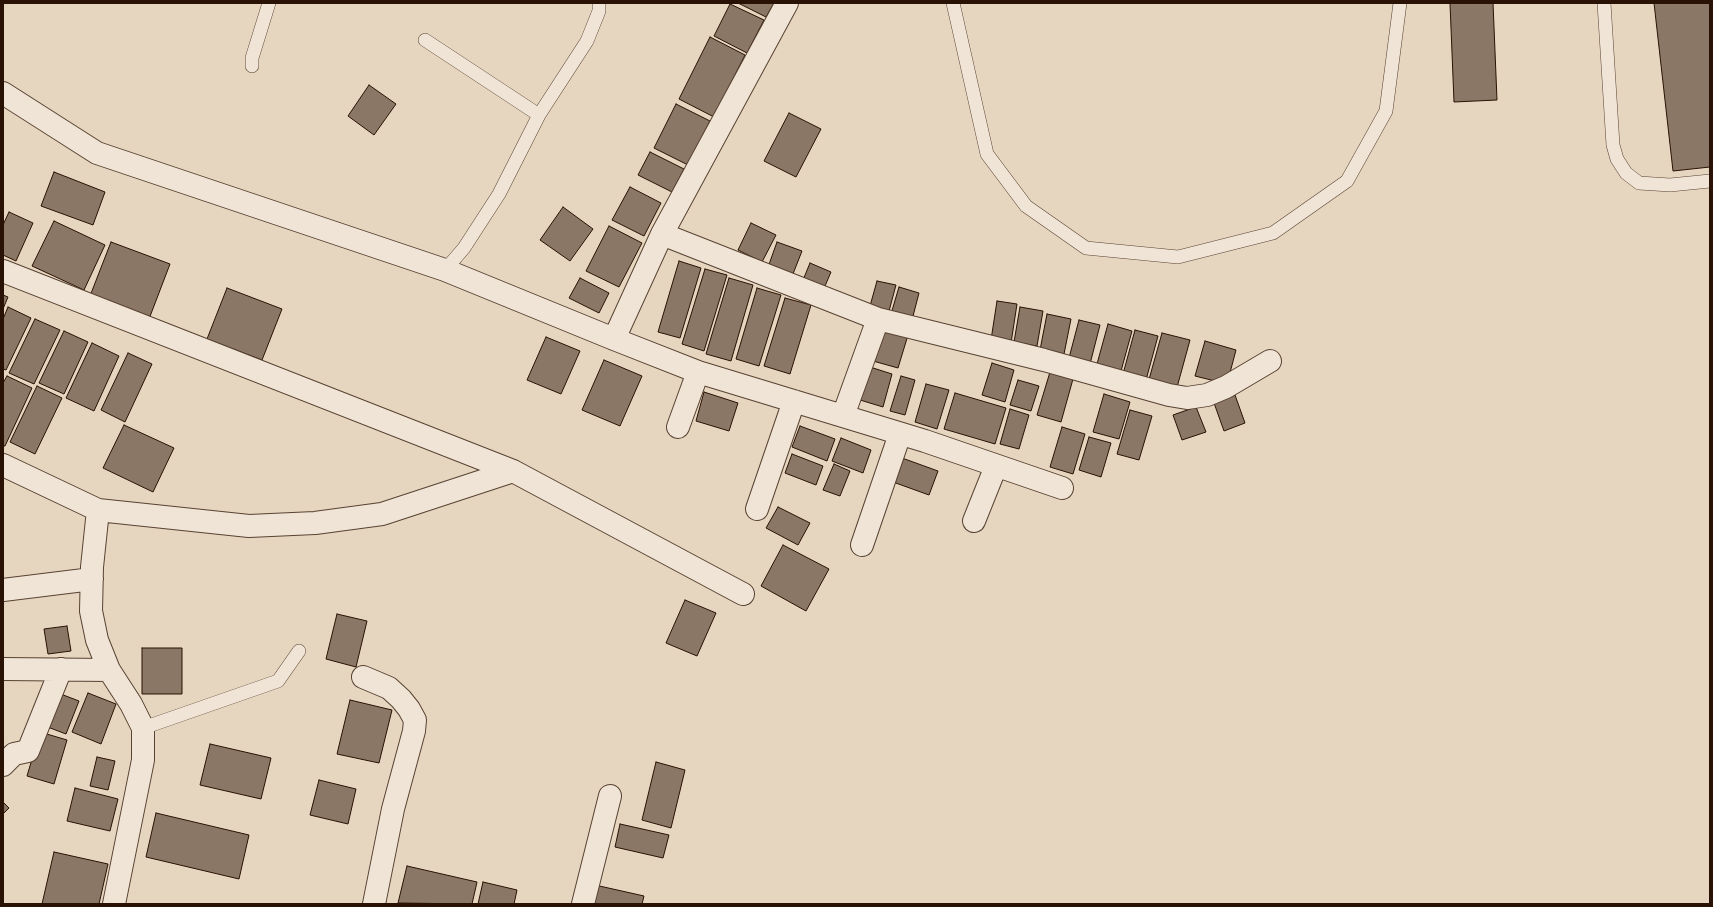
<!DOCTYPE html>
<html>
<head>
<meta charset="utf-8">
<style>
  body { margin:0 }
  #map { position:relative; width:1713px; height:907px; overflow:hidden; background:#e6d6bf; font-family:"IM FELL Double Pica",serif }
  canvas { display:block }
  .frame { position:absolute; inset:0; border:4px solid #291103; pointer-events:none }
</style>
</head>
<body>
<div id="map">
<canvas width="1713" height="907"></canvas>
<div class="frame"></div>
</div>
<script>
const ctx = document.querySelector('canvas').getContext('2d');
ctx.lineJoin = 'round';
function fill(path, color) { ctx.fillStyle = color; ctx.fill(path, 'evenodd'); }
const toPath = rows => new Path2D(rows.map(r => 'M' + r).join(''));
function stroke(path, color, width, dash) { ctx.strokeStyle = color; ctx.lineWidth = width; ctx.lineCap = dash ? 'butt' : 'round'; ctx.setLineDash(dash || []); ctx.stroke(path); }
const building = toPath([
  [738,3,774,3,766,17,738,3],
  [1450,3,1493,3,1497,100,1454,102,1450,3],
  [1654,3,1710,3,1710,167,1673,171,1654,3],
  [730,4,764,20,747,53,714,36,730,4],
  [710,37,745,55,714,117,679,99,710,37],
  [369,85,396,104,374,135,348,116,369,85],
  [676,104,710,121,688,165,654,148,676,104],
  [789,113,821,129,796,177,764,161,789,113],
  [650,152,684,169,672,192,638,175,650,152],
  [54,172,105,192,93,225,41,206,54,172],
  [630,187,661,203,644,236,612,220,630,187],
  [563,207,593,229,570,261,540,240,563,207],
  [9,212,33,223,16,261,3,255,3,225,9,212],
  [54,221,105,245,84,290,32,266,54,221],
  [751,223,776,235,762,262,738,250,751,223],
  [609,226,642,243,619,287,586,271,609,226],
  [111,242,170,264,149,319,90,296,111,242],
  [777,242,802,251,791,279,767,270,777,242],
  [679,261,701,268,680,338,658,332,679,261],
  [810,263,831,272,822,293,801,285,810,263],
  [705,269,727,275,704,351,682,344,705,269],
  [580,278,609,293,599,313,569,298,580,278],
  [729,278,753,285,731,361,706,354,729,278],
  [877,281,896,285,889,311,870,306,877,281],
  [899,287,919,293,912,320,891,314,899,287],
  [227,288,282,309,262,360,207,339,227,288],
  [757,288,781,295,759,366,736,359,757,288],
  [3,295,8,297,3,309,3,295],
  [785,298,811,305,790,374,764,366,785,298],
  [997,301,1017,304,1011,343,991,340,997,301],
  [8,307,31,318,6,370,3,369,3,319,8,307],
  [1020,307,1043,311,1037,346,1014,342,1020,307],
  [1047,314,1071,319,1064,354,1040,350,1047,314],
  [35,319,60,330,34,384,9,373,35,319],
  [1079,320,1100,325,1090,364,1069,358,1079,320],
  [1108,324,1132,331,1121,371,1097,364,1108,324],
  [883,328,908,335,898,368,873,361,883,328],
  [1135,330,1158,336,1146,380,1123,374,1135,330],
  [64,331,88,342,64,394,39,383,64,331],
  [1162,333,1190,340,1176,391,1148,383,1162,333],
  [546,337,580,351,561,394,527,380,546,337],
  [1205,341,1236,350,1227,384,1195,376,1205,341],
  [92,343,119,356,94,411,66,398,92,343],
  [128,353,152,364,125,422,101,410,128,353],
  [604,360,642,376,620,426,582,410,604,360],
  [992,363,1014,370,1005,402,982,395,992,363],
  [870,367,892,374,883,407,860,400,870,367],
  [1050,372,1073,379,1061,422,1037,415,1050,372],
  [7,376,32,388,5,446,3,446,3,383,7,376],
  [901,376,915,380,905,415,890,411,901,376],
  [1018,380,1039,386,1031,411,1010,405,1018,380],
  [926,384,949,390,937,429,915,422,926,384],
  [37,386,62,398,35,454,10,442,37,386],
  [704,392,738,403,729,431,696,421,704,392],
  [955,393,1006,408,995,444,944,429,955,393],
  [1104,394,1130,402,1119,439,1093,432,1104,394],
  [1235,395,1245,423,1224,431,1214,403,1235,395],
  [1196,407,1206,432,1182,440,1173,415,1196,407],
  [1010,409,1029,415,1019,449,1000,444,1010,409],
  [1130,410,1152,416,1139,460,1117,454,1130,410],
  [124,425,174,448,153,492,103,468,124,425],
  [800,426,835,439,827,461,792,447,800,426],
  [1062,427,1085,434,1073,474,1050,467,1062,427],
  [1089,437,1111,443,1101,477,1079,470,1089,437],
  [841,438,871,450,863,473,832,461,841,438],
  [792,454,823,466,816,485,785,473,792,454],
  [902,458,938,471,929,495,893,482,902,458],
  [834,464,850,471,840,496,823,490,834,464],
  [778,507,810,523,798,545,766,528,778,507],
  [783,545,829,569,806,611,761,586,783,545],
  [685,600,716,613,697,656,666,643,685,600],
  [337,614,367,621,356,667,326,659,337,614],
  [67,626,71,651,48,654,44,629,67,626],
  [142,648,182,648,182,694,142,694,142,648],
  [58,693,79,701,66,734,45,726,58,693],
  [88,693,116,704,101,744,72,732,88,693],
  [350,700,392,710,379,763,337,754,350,700],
  [40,732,67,740,54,784,27,776,40,732],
  [210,744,271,758,261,799,200,785,210,744],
  [97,757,115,761,108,790,90,786,97,757],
  [656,762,685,770,671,828,642,820,656,762],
  [319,780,356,789,348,824,310,815,319,780],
  [75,788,118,799,110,831,67,821,75,788],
  [3,802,9,808,3,814,3,802],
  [156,813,249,835,239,879,146,857,156,813],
  [620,824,669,835,663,858,615,847,620,824],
  [54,852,108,864,99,904,42,904,54,852],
  [407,866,477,882,472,904,398,903,407,866],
  [483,882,517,890,514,904,478,904,483,882],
  [595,885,644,896,642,904,590,904,595,885]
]);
fill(building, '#8b7765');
stroke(building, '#291103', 1);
const lane = toPath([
  [953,3,987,154,1026,206,1086,248,1178,257,1273,233,1347,181,1386,111,1400,3],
  [1604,3,1613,145,1617,159,1626,173,1639,183,1670,185,1710,181],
  [425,40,539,115],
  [252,66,252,58,269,3],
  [445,270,464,248,499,194,539,115,587,41,599,11,599,3],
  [143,728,278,681,299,651]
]);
const street = toPath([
  [3,93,97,153,445,270,614,339,698,372,925,441,1062,488],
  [662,234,878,319,1044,360,1169,395,1187,398,1207,395,1226,387,1270,361],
  [3,271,513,471,743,594],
  [614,339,662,234,787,3],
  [843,416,878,319],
  [678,427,698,372],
  [3,465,98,510,92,567,91,611,97,640,109,670,131,704,143,728,143,760,114,904],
  [757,509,794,401],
  [98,510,249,526,315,523,382,514,513,471],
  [974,521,996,466],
  [862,545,900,434],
  [3,590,92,579],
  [3,669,109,670],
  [363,677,389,688,401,699,409,709,415,720,414,731,393,809,374,904],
  [3,765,14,754,28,751,61,669],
  [583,904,610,796]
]);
stroke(lane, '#584232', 14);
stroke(street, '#584232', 24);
stroke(lane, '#efe4d5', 13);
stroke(street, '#efe4d5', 22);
</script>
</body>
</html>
